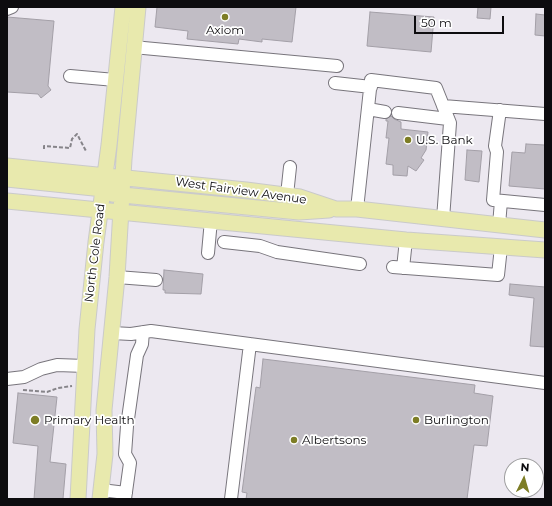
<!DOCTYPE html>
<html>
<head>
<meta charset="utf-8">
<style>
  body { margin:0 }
  #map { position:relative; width:552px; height:506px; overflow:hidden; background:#ece8f0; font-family:Montserrat,sans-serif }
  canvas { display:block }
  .frame { position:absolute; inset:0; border:8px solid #0d0c0f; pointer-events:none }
  .north { position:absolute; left:504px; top:458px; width:40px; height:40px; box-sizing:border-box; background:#fff; border:1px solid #9e9e9f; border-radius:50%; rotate:5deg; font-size:11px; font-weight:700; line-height:16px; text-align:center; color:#0d0c0f }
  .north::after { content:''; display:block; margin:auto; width:14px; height:18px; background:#7d7d25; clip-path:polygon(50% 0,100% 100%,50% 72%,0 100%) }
  .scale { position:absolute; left:414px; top:16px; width:90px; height:18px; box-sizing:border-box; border:2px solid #0d0c0f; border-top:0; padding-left:5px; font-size:12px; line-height:14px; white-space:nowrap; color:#0d0c0f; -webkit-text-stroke:3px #fff; paint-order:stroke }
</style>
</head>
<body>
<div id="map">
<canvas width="552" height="506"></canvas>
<div class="frame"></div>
<div class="north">N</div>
<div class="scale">50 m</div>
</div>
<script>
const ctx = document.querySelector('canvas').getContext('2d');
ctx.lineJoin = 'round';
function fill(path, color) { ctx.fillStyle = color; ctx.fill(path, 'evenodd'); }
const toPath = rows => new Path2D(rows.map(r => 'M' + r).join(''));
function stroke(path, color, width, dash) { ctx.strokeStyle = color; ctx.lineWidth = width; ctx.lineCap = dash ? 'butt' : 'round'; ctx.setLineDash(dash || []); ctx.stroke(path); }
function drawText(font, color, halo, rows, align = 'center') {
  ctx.font = font + ' Montserrat,sans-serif'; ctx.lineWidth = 3.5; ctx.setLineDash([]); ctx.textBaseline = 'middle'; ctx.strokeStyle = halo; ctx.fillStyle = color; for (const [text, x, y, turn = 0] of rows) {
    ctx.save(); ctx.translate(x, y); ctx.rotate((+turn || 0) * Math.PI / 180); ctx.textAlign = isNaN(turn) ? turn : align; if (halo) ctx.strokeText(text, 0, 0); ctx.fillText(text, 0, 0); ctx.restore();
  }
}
const building = toPath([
  [157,7,296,7,292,42,262,39,262,42,239,39,238,44,187,39,188,31,155,27,157,7],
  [478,7,491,7,490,19,477,18,478,7],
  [370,12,434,17,431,52,367,46,370,12],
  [536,14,545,15,545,36,535,35,536,14],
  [7,17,54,21,48,86,51,90,41,98,38,94,7,92,7,17],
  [391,116,394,119,401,122,401,129,428,132,426,150,421,158,424,160,416,171,408,166,407,176,393,175,393,165,386,164,389,138,386,138,388,121,386,121,386,119,391,116],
  [526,144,545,145,545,189,509,186,512,152,525,153,526,144],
  [467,150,482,151,479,182,465,180,467,150],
  [164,270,203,274,201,294,165,293,165,290,163,290,164,270],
  [510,284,545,287,545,347,530,346,534,298,509,295,510,284],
  [263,359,475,385,474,393,493,396,487,446,474,445,467,499,246,499,247,493,242,492,256,387,260,388,263,359],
  [18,393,57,397,50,462,66,464,63,499,34,499,38,446,13,443,18,393]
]);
fill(building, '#c1bdc5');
stroke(building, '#a39fa7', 1);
const minor = toPath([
  [7,9,12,7],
  [133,47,337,66],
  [70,76,115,80],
  [335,83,371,87],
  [443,106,545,114],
  [368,109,385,112],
  [500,110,495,146,497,152,493,200,545,205],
  [398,113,448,119],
  [287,195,290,167],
  [357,209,371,80,436,88,450,123,443,219],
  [499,225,501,201],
  [224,242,260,246,277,252,360,264],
  [208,253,211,220],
  [393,267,498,275,501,247],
  [403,268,406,240],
  [117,277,156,280],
  [112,333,131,334,151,331,545,383],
  [7,379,24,377,41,369,57,365,85,366],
  [101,490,126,493],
  [125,499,130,463,125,454,127,426,137,355,142,344,143,332],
  [231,499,250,344]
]);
const major = toPath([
  [7,166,246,190,300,197,336,209,357,209,545,230],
  [7,179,113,190],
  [112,194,299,212,329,210],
  [7,201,406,240,545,250],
  [78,499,87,329,96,242,109,145,123,7],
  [100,499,105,454,104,410,117,277,124,159,138,7]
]);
stroke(minor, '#78757c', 14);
stroke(major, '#cacaca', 17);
stroke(toPath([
  [44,149,44,146,70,148,72,139,77,134,86,151],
  [23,390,47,392,58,388,72,386]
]), '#868489', 2, [4, 2]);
stroke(minor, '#fff', 12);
stroke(major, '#e8e9ad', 15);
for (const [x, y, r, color] of [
  [225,17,4,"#7d7d25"],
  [408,140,4,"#7d7d25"],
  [35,420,5,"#7d7d25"],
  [416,420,4,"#7d7d25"],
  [294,440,4,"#7d7d25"]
]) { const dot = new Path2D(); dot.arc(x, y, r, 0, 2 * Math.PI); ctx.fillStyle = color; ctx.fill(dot); stroke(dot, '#fff', 1.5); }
drawText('12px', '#0d0c0f', '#fff', [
  ["Axiom",225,30,"center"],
  ["U.S. Bank",416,140],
  ["Primary Health",44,420],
  ["Burlington",424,420],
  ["Albertsons",302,440]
], 'left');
drawText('12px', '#0d0c0f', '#fff', [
  ["West Fairview Avenue",241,191,8],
  ["North Cole Road",95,253,-83]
]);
</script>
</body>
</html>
